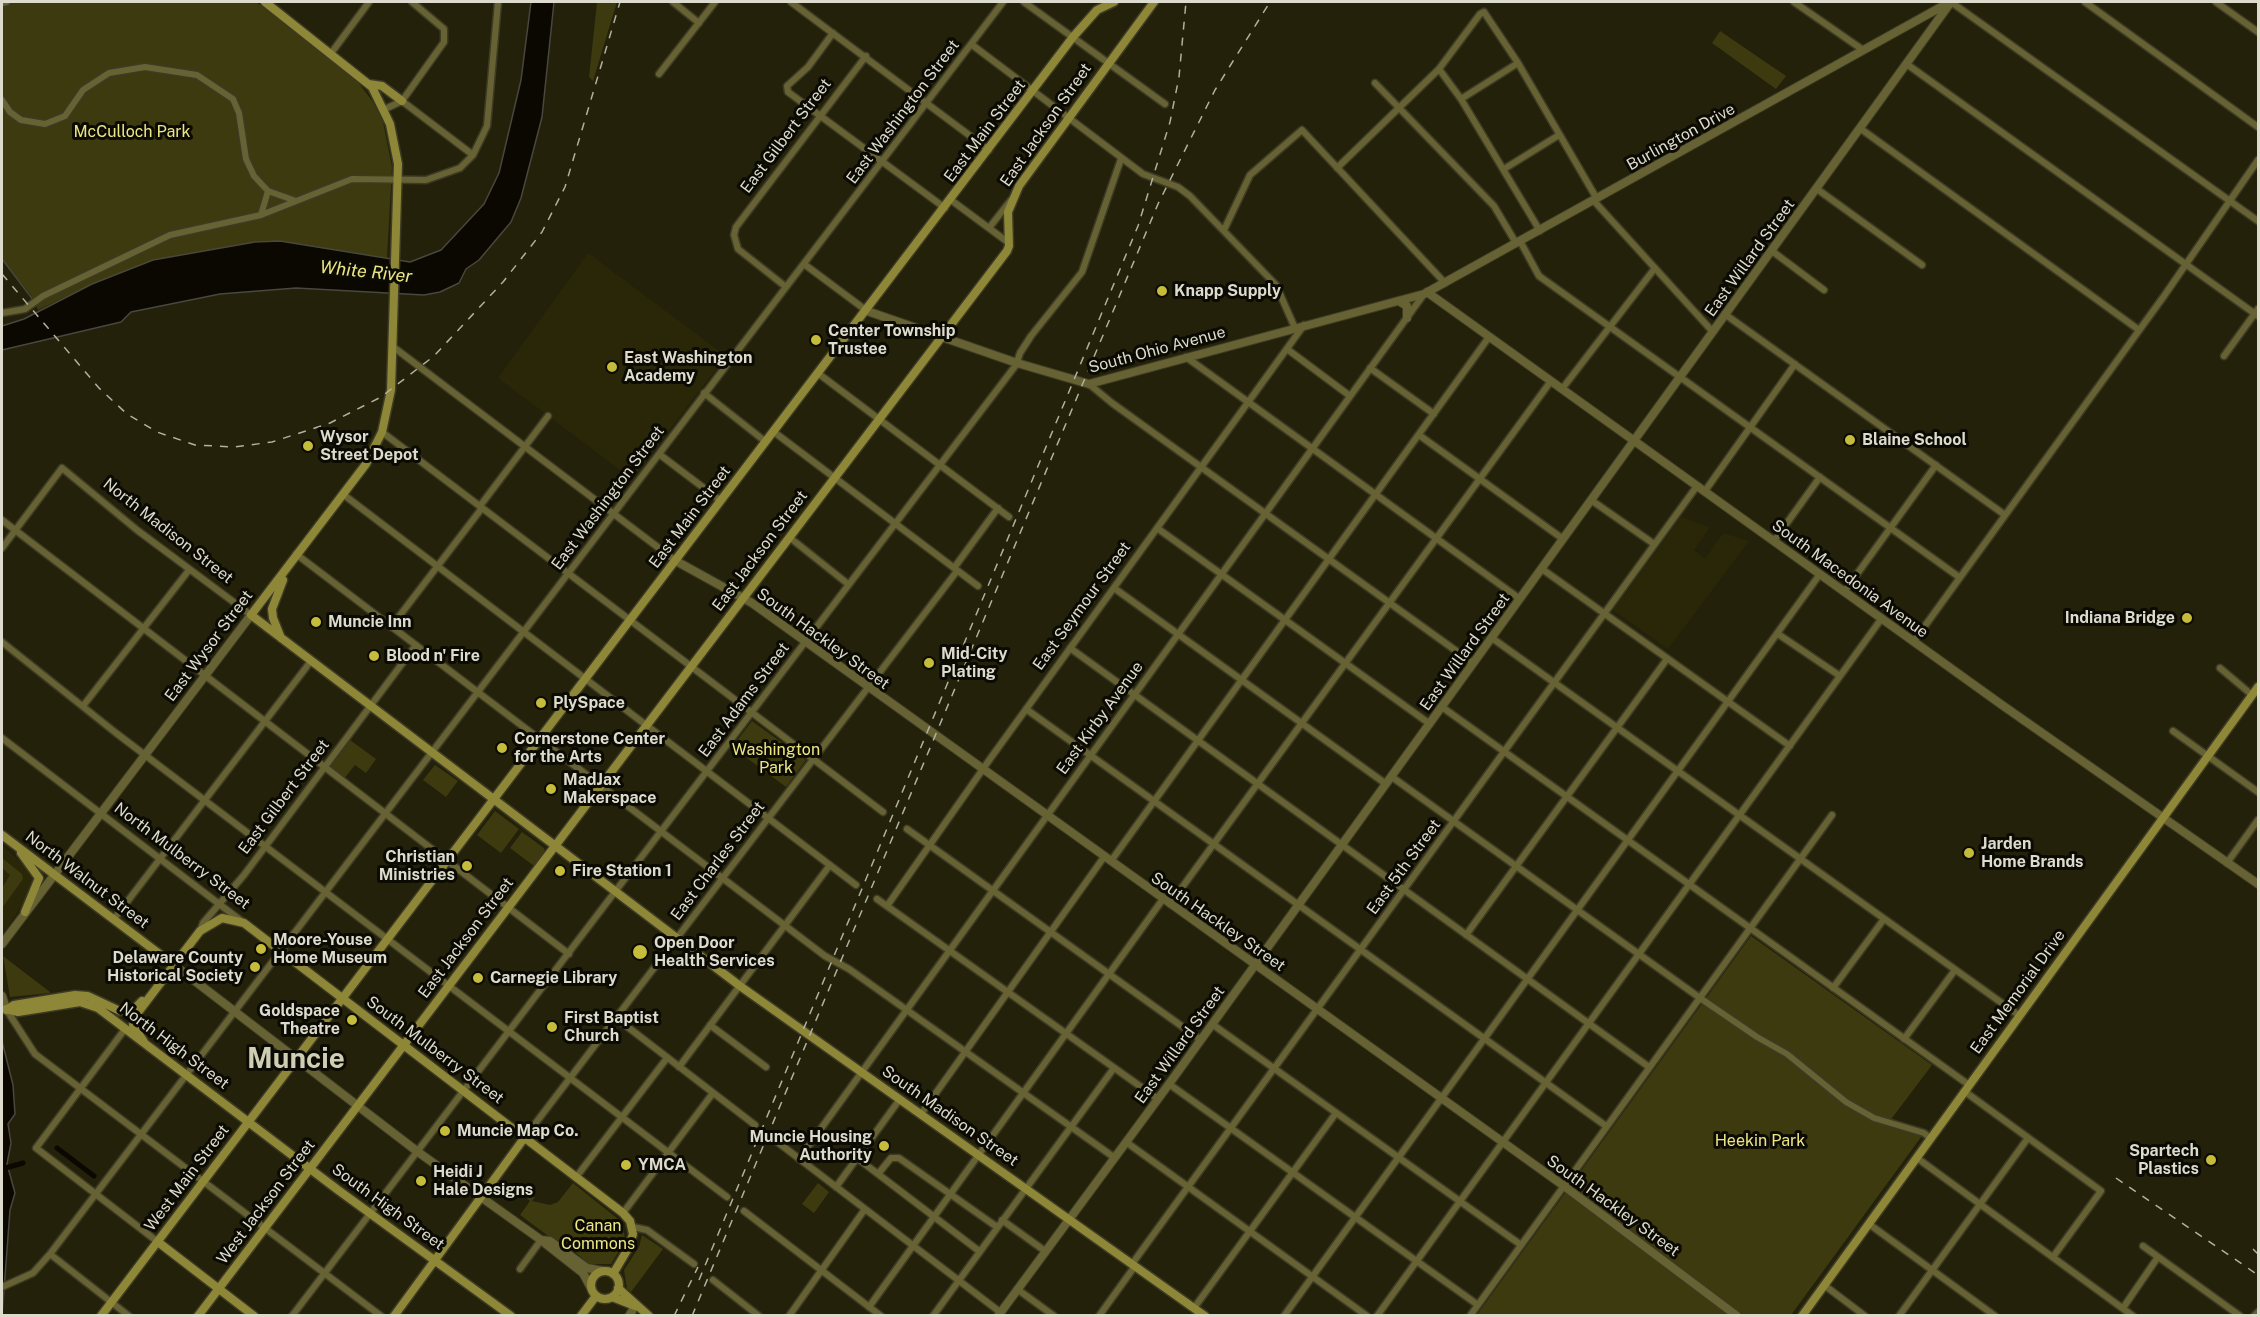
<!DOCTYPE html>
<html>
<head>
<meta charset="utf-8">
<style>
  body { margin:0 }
  #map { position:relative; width:2260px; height:1317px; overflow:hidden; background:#23210a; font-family:"Public Sans",sans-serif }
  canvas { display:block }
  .frame { position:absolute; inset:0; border:3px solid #dcdbcd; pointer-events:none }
</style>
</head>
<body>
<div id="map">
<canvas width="2260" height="1317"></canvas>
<div class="frame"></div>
</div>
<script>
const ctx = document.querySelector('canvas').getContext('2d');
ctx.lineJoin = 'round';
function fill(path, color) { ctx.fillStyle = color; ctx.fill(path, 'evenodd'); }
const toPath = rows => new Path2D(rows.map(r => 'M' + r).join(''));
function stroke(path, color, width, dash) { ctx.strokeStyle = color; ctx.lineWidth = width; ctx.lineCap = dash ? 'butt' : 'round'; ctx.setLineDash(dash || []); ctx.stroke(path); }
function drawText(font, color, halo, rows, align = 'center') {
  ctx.font = font + ' "Public Sans",sans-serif'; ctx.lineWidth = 6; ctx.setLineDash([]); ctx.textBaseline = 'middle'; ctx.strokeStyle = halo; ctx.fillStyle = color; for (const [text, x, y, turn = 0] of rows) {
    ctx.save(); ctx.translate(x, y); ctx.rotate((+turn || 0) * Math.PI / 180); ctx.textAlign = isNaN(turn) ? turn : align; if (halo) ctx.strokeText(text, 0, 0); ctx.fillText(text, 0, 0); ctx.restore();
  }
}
fill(toPath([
  [588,253,726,356,632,479,498,378],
  [1681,517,1710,527,1694,550,1705,559,1723,533,1749,541,1668,649,1613,610],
  [2,845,35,876,34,886,2,936]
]), '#292707');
fill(toPath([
  [2,2,256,2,339,64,358,82,373,102,383,122,392,167,387,258,280,241,255,242,153,260,92,284,38,310,31,295,2,259],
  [597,2,617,2,593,81,589,77],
  [1720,31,1786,76,1776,89,1712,43],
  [752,721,806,760,786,787,732,747],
  [350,740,376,759,366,773,355,765,343,780,330,767],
  [435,765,458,781,446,797,423,780],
  [495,811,519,829,501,853,477,835],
  [522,832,544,848,545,852,534,866,510,848],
  [2,858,22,874,23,879,2,908,2,888,10,875,2,868],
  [1751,936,1932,1065,1889,1122,1924,1133,1791,1315,1476,1316],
  [3,956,50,992,50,993,10,997],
  [573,1183,623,1223,625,1241,611,1264,589,1264,567,1245,551,1238,520,1215,530,1201,527,1198,529,1196,535,1197,532,1201,550,1205,558,1202],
  [818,1183,829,1192,814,1213,802,1204],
  [642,1235,663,1249,631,1292,627,1289,624,1270,639,1247]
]), '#3d3a0f');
const water = toPath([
  [531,2,554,2,542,117,521,198,511,222,479,260,466,269,459,283,440,292,424,295,296,288,220,294,131,312,121,322,2,350,2,326,24,319,92,284,153,260,255,242,280,241,410,262,441,250,484,204,499,173,521,80,531,2],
  [2,1041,13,1085,15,1114,8,1124,11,1143,7,1164,15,1193,10,1210,2,1316,2,1041]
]);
fill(water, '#0a0800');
stroke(water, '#49473e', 1.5);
stroke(toPath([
  [2,259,34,301]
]), '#49473e', 1.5);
stroke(toPath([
  [57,1148,94,1176],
  [2,1169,23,1163]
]), '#0a0800', 5);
const minor = toPath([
  [673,2,699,23],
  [791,2,989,150],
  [1024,2,1165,104],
  [1794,2,1863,50],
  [1951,2,2258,221],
  [2085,2,2258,127],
  [2216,2,2258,32],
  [2,3,7,2],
  [833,33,808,67,787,86,788,92,945,208],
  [971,44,1143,174,1178,187,1190,196,1276,285,1295,328],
  [332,52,369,2],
  [1908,65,2258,316],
  [1439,69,1461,99,1540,231],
  [659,74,715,2],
  [1375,83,1494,206,1516,243],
  [1461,99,1518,63],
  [2,100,10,112,21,120,45,124,65,116,83,90,109,73,145,67,197,75,233,99,239,113,246,159,254,176,268,191,296,201],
  [402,101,473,155],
  [385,109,402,101,444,42,444,29,412,2],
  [1861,129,2139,330],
  [1337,168,1439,69,1480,14,1484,12,1518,63,1597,199],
  [1504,169,1559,135],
  [1817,189,1922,265],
  [951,200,1009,243],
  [1594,201,1713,332],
  [261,215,268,191],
  [989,228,1011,200],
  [1224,230,1250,175,1302,130,1445,283],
  [1520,241,1539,276,1959,577],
  [1772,251,1824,290],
  [804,264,867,311],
  [786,287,738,249,734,235,736,227,866,56],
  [2,313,25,309,43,296,170,235,261,215,352,179,426,180,460,168,473,155,487,126,498,2],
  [1726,315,2005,515],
  [392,346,676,561],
  [1287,349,1350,396],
  [2224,356,2258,309],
  [1186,357,1520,599],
  [1370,368,1434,414],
  [819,374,1009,517],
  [1089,384,1112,403,1473,663],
  [1562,389,1655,268],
  [704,393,766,442],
  [382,432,883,812],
  [774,432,978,586],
  [1419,435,1563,539],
  [659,454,721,501],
  [1705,491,1795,364],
  [344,495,856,885],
  [1591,500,1654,544],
  [480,506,548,416],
  [2,520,569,954],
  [1157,528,1430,724],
  [789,537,848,584],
  [1774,541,1820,477],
  [2,548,62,468,137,530,251,615],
  [296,554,825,956,849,969,1115,1158],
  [954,568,998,508],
  [1542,569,1790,746],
  [1114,588,1386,784],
  [1844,592,1936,465],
  [391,627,482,508],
  [1778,634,1840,676],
  [1492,638,2020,1016],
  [1914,641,2164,296,2258,160],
  [2,642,116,733,727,1197],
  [1070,648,1649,1067],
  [2220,668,2252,695],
  [83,706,189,570],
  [1442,707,1969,1085],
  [1026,709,1606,1126],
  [2173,731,2258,792],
  [2,738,244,923],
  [1392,777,1700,998,1757,1037,1787,1054,1846,1102,1874,1118,1924,1133,1930,1138],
  [907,829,1201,1040],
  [1111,861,1489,337],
  [2227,863,2258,820],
  [877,899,1158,1099],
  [1170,904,1551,381],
  [887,906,990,759,1304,325],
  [114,919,311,661],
  [200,931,203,923,244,875,416,645],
  [1466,935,1667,659],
  [1833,988,1884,919],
  [6,1009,35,1054,381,1316],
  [616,1018,755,1125],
  [1212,1024,1521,1245],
  [710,1025,766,1067],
  [125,1029,36,1148,158,1242],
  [1904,1039,1955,970],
  [679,1067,830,865],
  [1169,1084,1478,1305],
  [1964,1091,2101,1191,2053,1257],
  [921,1114,1104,857],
  [525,1137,957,571],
  [776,1141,1000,1312],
  [1126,1142,1367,1316],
  [857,1158,979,1251],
  [1917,1158,2133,1316],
  [799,1159,1424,294],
  [878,1174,891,1158,899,1158,997,1227],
  [577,1176,667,1058],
  [836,1187,900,1099],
  [744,1211,881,1316],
  [623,1213,713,1093],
  [1002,1220,1045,1251],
  [1869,1224,1995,1316],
  [633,1227,647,1230,694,1264],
  [2143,1246,2240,1316],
  [50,1254,129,1316],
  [1132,1264,1697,486],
  [520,1269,541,1240],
  [713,1280,759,1316],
  [1824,1285,1865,1316],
  [2,1287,33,1273,50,1254,1003,2],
  [1017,1289,1054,1316],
  [869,1307,1163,899],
  [1194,1308,1336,1113],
  [2123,1308,2158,1257],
  [292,1316,1016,365,1020,353,1031,336,1082,272,1121,159],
  [789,1316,865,1209],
  [933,1316,1114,1068],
  [1099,1316,1135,1266],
  [1284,1316,1820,574],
  [1377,1316,1882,618],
  [1470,1316,1832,815],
  [1899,1316,2028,1138],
  [2254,1316,2258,1312]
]);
const tertiary = toPath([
  [1427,292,2002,705,2258,884],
  [1399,301,1407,306,1407,318],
  [867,311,1017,363,1089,384,1424,294,1950,2],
  [676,561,752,603,1564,1186,1737,1316],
  [2,944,251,615],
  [174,965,418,1152,541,1240,583,1273,591,1288],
  [2,996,6,1009],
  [541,1240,550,1241,587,1268,603,1271],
  [629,1316,635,1306],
  [998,1316,1169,1084,1951,2]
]);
const secondary = toPath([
  [265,2,372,87,390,124,398,164,391,390,382,432,366,464,251,615,740,986,1205,1316],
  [369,84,382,86,402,101],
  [281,638,273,618,272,609,283,580],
  [2,835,174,965],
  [21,853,39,878,25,912],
  [6,1009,18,1012,80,1002,98,1008,338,1190,511,1316],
  [6,1010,14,1005,75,995,88,996,120,1011,135,1008,142,1001],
  [144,1042,133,1025,136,1015,200,931,222,918,244,923,623,1213,630,1221,633,1234,629,1247,613,1274],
  [158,1242,254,1316],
  '591 1285a14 14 0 1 1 28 0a14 14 0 1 1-28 0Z',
  [618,1288,649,1316],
  [612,1297,635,1306],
  [101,1316,1073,37,1097,10,1114,2],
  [198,1316,1007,251,1009,246,1008,212,1019,186,1154,2],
  [394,1316,525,1137],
  [581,1316,596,1296],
  [1802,1316,2258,687]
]);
stroke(minor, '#3d3b25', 9);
stroke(tertiary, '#3d3b25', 10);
stroke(secondary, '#3d3b25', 11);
stroke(minor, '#666233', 6);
stroke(tertiary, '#666233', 8);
stroke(secondary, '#8e8737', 8);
stroke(toPath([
  [2,274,99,388,127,414,157,432,195,445,234,447,272,442,330,423,381,397,434,356,503,282,542,232,565,187,620,2],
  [2116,1178,2258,1275],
  [2253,1249,2258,1254],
  [699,1280,1138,226,1170,122,1179,77,1186,2],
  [674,1316,698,1267],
  [692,1316,1158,204,1215,90,1270,2]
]), '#b2b1a1', 1.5, [8, 8]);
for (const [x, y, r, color] of [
  [1162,291,6,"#c6bc3c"],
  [816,340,6,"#c6bc3c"],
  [612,367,6,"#c6bc3c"],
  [1850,440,6,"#c6bc3c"],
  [308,446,6,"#c6bc3c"],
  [2187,618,6,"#c6bc3c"],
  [316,622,6,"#c6bc3c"],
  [374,656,6,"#c6bc3c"],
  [929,663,6,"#c6bc3c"],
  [541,703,6,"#c6bc3c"],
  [502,748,6,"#c6bc3c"],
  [551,789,6,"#c6bc3c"],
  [1969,853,6,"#c6bc3c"],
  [467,866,6,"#c6bc3c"],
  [560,871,6,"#c6bc3c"],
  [261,949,6,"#c6bc3c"],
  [640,952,8,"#c6bc3c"],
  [255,967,6,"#c6bc3c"],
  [478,978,6,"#c6bc3c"],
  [352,1020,6,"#c6bc3c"],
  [552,1027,6,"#c6bc3c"],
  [445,1131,6,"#c6bc3c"],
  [884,1146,6,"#c6bc3c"],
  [2211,1160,6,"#c6bc3c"],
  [626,1165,6,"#c6bc3c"],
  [421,1181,6,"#c6bc3c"]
]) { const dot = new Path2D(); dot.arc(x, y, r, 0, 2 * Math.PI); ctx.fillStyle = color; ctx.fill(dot); stroke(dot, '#0b0a03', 2); }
drawText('16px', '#dcdbcd', '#0b0a03', [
  ["East Washington Street",903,112,-53],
  ["East Jackson Street",1046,125,-55],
  ["East Main Street",985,131,-53],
  ["East Gilbert Street",786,136,-53],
  ["Burlington Drive",1681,137,-29],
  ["East Willard Street",1750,258,-54],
  ["South Ohio Avenue",1157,350,-15],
  ["East Washington Street",608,498,-53],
  ["East Main Street",690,517,-53],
  ["North Madison Street",168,531,38],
  ["East Jackson Street",760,551,-53],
  ["South Macedonia Avenue",1850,579,36],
  ["East Seymour Street",1082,606,-54],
  ["South Hackley Street",823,639,36],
  ["East Wysor Street",209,646,-53],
  ["East Willard Street",1465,652,-54],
  ["East Adams Street",744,700,-53],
  ["East Kirby Avenue",1100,718,-54],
  ["East Gilbert Street",284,797,-53],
  ["North Mulberry Street",182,856,37],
  ["East Charles Street",718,861,-53],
  ["East 5th Street",1404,867,-54],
  ["North Walnut Street",87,880,37],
  ["South Hackley Street",1218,922,35],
  ["East Jackson Street",466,938,-53],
  ["East Memorial Drive",2018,992,-54],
  ["East Willard Street",1180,1045,-54],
  ["North High Street",174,1046,37],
  ["South Mulberry Street",435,1050,37],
  ["South Madison Street",950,1116,35],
  ["West Main Street",187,1178,-53],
  ["West Jackson Street",266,1202,-53],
  ["South Hackley Street",1613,1206,36],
  ["South High Street",388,1207,36]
]);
drawText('16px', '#ede684', '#0b0a03', [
  ["McCulloch Park",132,132],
  ["Washington",776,750],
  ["Park",776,768],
  ["Heekin Park",1760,1141],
  ["Canan",598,1226],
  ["Commons",598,1244]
]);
drawText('bold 16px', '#dcdbcd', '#0b0a03', [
  ["Knapp Supply",1174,291],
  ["Center Township",828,331],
  ["Trustee",828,349],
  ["East Washington",624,358],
  ["Academy",624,376],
  ["Wysor",320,437],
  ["Street Depot",320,455],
  ["Blaine School",1862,440],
  ["Indiana Bridge",2175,618,"right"],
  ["Muncie Inn",328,622],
  ["Mid-City",941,654],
  ["Plating",941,672],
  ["Blood n' Fire",386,656],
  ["PlySpace",553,703],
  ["Cornerstone Center",514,739],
  ["for the Arts",514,757],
  ["MadJax",563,780],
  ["Makerspace",563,798],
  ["Jarden",1981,844],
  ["Home Brands",1981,862],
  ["Christian",455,857,"right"],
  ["Ministries",455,875,"right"],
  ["Fire Station 1",572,871],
  ["Moore-Youse",273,940],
  ["Home Museum",273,958],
  ["Open Door",654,943],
  ["Health Services",654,961],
  ["Delaware County",243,958,"right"],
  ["Historical Society",243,976,"right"],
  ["Carnegie Library",490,978],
  ["Goldspace",340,1011,"right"],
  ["Theatre",340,1029,"right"],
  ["First Baptist",564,1018],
  ["Church",564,1036],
  ["Muncie Map Co.",457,1131],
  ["Muncie Housing",872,1137,"right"],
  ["Authority",872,1155,"right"],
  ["Spartech",2199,1151,"right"],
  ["Plastics",2199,1169,"right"],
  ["YMCA",638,1165],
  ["Heidi J",433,1172],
  ["Hale Designs",433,1190]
], 'left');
drawText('italic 18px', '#ede684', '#0b0a03', [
  ["White River",366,272,6]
]);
drawText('bold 28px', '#d0ceb2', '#0b0a03', [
  ["Muncie",296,1059]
]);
</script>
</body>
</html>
